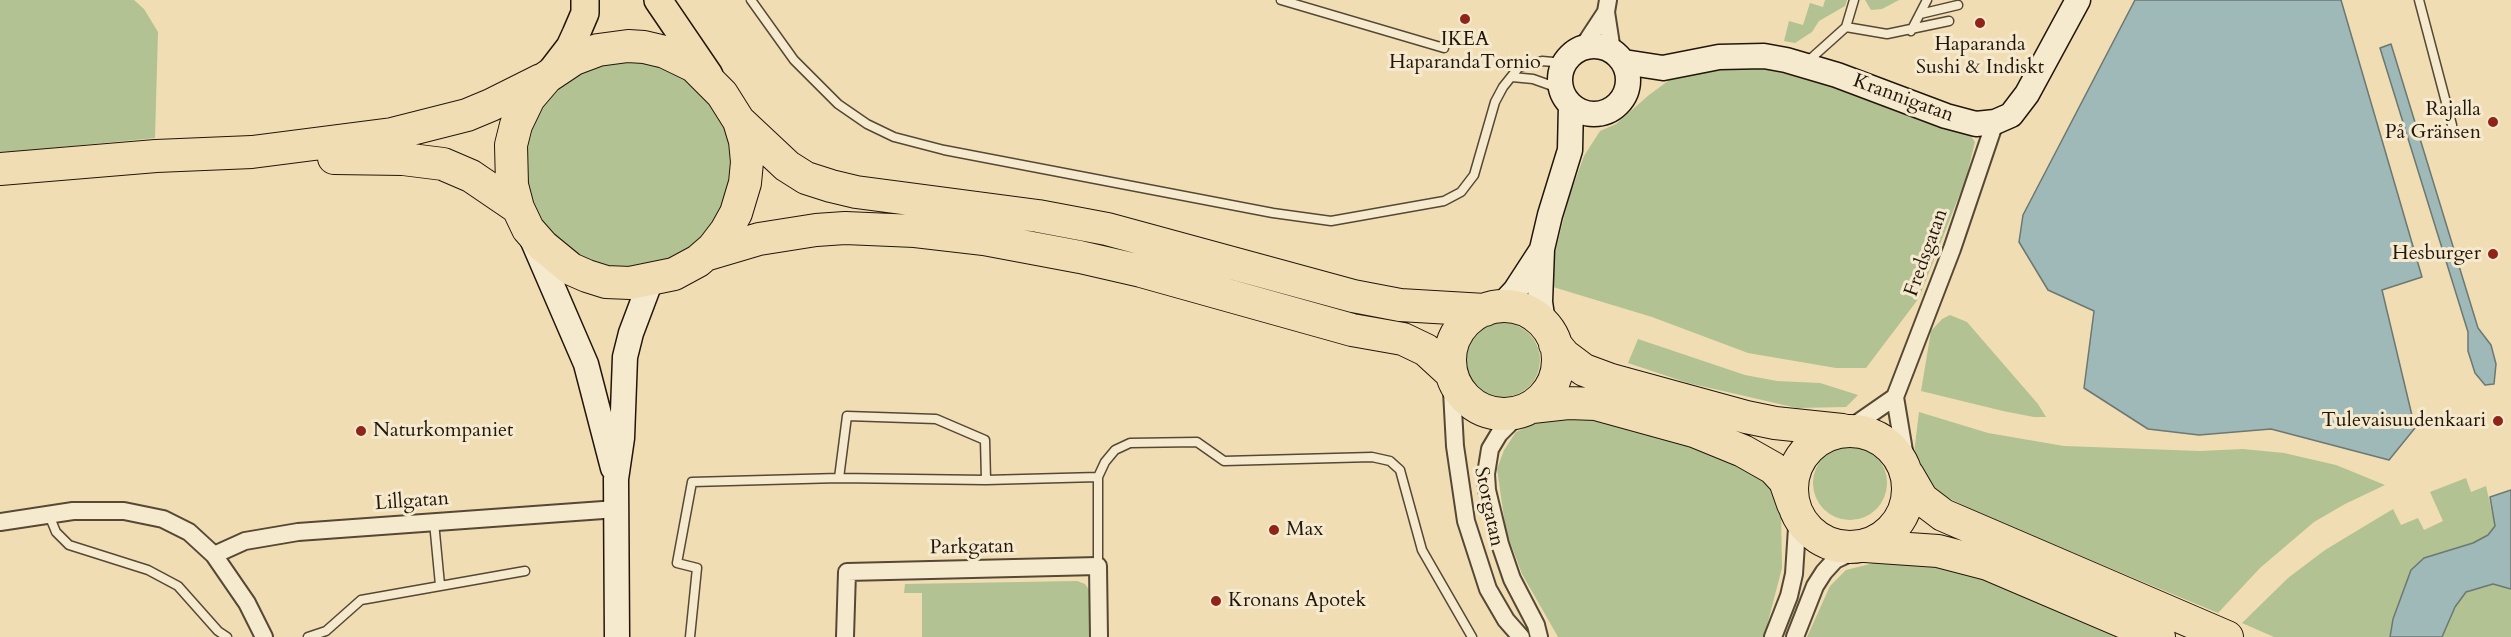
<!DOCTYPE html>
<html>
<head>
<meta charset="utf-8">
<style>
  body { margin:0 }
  canvas { display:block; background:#f0ddb3 }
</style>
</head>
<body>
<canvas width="2511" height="637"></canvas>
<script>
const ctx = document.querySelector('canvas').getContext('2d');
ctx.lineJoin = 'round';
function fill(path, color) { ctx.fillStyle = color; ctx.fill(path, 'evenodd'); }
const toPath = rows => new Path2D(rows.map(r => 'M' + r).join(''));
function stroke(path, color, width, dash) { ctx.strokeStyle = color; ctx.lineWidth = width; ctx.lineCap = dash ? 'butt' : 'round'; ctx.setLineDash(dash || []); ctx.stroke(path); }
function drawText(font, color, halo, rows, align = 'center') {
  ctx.font = font + ' Cardo,serif'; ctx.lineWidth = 6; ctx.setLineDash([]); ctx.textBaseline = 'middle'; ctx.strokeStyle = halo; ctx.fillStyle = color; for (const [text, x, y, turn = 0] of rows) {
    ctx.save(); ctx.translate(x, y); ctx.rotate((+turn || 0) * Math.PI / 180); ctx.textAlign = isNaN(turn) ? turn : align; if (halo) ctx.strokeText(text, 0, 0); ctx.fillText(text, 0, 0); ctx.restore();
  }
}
fill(toPath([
  [0,0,134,0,144,9,158,32,155,138,0,153],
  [1825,0,1847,0,1845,6,1819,21,1812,32,1795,43,1784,41,1789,21,1803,25,1810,3,1823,7],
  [1865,0,1899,0,1882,9,1871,10],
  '525 164a104 104 0 1 1 208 0a104 104 0 1 1-208 0Z',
  [1724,66,1767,69,1835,87,1970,135,1975,142,1966,178,1919,298,1866,368,1836,368,1748,353,1652,317,1553,287,1553,261,1569,197,1584,156,1600,131,1616,124,1649,95,1672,78],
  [1950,315,1967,322,2038,404,2046,417,2034,417,2003,411,1921,391,1931,331,1942,319],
  '1466 360a37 37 0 1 1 74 0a37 37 0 1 1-74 0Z',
  [1638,339,1745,375,1777,381,1820,383,1858,395,1846,407,1797,408,1688,383,1628,363],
  [1919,412,1988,433,2064,446,2200,451,2243,449,2284,453,2336,465,2385,485,2345,504,2314,522,2260,568,2218,613,1980,514,1941,494,1923,477,1914,453],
  [1594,417,1747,463,1767,481,1781,511,1782,568,1764,637,1558,637,1522,574,1506,531,1497,469,1504,450,1516,432,1533,424,1559,418],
  '1813 483a37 37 0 1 1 74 0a37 37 0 1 1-74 0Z',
  [2466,478,2471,492,2486,486,2495,526,2488,535,2473,543,2400,598,2393,618,2390,637,2274,637,2242,623,2288,578,2325,550,2393,509,2401,525,2418,518,2424,530,2443,521,2430,492],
  [1925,561,1961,568,2132,637,1807,637,1830,586,1846,570,1874,563],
  [1077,581,1085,584,1090,591,1090,637,922,637,922,593,904,593,905,584],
  [2493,584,2511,589,2511,637,2442,637,2455,607,2466,592]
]), '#b2c292');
const water = toPath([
  [2135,0,2341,0,2422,277,2382,290,2415,428,2389,460,2271,429,2199,435,2148,429,2084,388,2094,311,2048,290,2019,242,2023,215,2135,0],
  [2391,44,2478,328,2491,345,2496,364,2494,384,2485,385,2475,373,2468,351,2468,332,2380,48,2391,44],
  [2511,490,2511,589,2493,584,2466,592,2455,607,2442,637,2390,637,2393,619,2411,570,2424,558,2473,543,2488,535,2495,526,2490,497,2511,490]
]);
fill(water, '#9eb9b7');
stroke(water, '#6c7872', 1.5);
const lane = toPath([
  [751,0,794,60,838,104,867,124,894,137,944,150,1273,213,1331,221,1444,201,1461,192,1474,175,1495,102,1503,87,1519,67,1542,61,1565,63],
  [1281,0,1444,48],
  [2419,0,2452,125],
  [1920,14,1958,5],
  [1846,27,1887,34,1949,21],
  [1911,31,1927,0],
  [1807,62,1846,27,1854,0],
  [1512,77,1533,79,1561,89],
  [839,478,847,416,936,419,985,440,986,480],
  [49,515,56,532,69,545,148,570,178,586,218,631,227,637],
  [434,522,440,585],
  [1098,566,1098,477,1105,462,1115,450,1130,443,1197,442,1224,461,1372,457,1390,461,1400,470,1422,550,1472,637],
  [308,637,326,631,361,600,525,571],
  [690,637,697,568,677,563,692,482,839,478,986,480,1098,477]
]);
const street = toPath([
  [1606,12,1612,51],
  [1583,47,1606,12,1608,0],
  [1451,373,1455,446,1466,521,1488,589,1506,620,1521,637],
  [1895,397,1952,249,1995,122],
  [1522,411,1499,434,1490,449,1486,474,1487,490,1500,544,1512,579,1536,625,1539,637],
  [1846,431,1895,397,1908,475],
  [0,522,73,511,124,511,163,519,189,532,214,555,247,603,264,637],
  [214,555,245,541,298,532,617,509],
  [845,637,847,572,1098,566,1099,637],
  [1773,637,1789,596,1794,574,1797,528,1793,505],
  [1795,637,1815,586,1824,572,1835,560,1865,546]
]);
const secondary = toPath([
  '1560 80a34 34 0 1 1 68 0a34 34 0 1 1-68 0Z',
  [1624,62,1663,68,1719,57,1764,56,1786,60,1837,75,1946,116,1976,124,1995,122,2011,115,2027,94,2078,0],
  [532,239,586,364,613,468],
  [1501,306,1515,291,1541,251],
  [1543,323,1540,302,1542,249,1550,215,1570,150,1571,105],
  [617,637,616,479,622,438,625,357,631,333,651,280]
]);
const primary = toPath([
  [658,0,709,75],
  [550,73,570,47,576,34,585,13,585,0]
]);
const highway = toPath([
  [739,121,745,141,747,162,745,183,736,213,726,231,713,248,698,261,674,274,630,283,606,282,587,276,571,269,543,246,528,229,518,208,512,185,511,145,516,125,529,98,547,77,574,59,598,50,628,46,644,47,665,52,694,66,722,94,739,121,787,166,806,178,831,186,856,192,1038,216,1107,229,1353,296,1400,305,1485,310],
  [334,158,403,159,443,164,471,176,518,208],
  [0,169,156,156,252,152,392,134,467,115,491,105,541,80],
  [705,255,759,239,816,230,845,228,915,231,984,239,1080,257,1141,271,1352,330,1403,339,1426,350,1451,373],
  '1450 360a54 54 0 1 1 108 0a54 54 0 1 1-108 0Z',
  [1555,344,1564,355,1584,370,1611,380,1746,417,1775,423,1842,430],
  [1532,407,1568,403,1596,404,1694,431,1743,451,1773,468,1785,481,1793,504],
  '1792 489a58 58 0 1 1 116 0a58 58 0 1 1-116 0Z',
  [1908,475,1922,499,1943,515,2227,637],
  [1865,546,1938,551,1988,564,2159,637]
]);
stroke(lane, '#564835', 11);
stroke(street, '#564835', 20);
stroke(secondary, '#22160b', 27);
stroke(primary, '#22160b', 30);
stroke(highway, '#22160b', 34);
stroke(lane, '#f5e9ce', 8);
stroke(street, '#f5e9ce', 16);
stroke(secondary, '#f5e9ce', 24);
stroke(primary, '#f0ddb3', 27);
stroke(highway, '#f0ddb3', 32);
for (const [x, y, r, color] of [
  [1465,19,6,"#8f2418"],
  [1980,23,6,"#8f2418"],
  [2493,122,6,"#8f2418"],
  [2493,254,6,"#8f2418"],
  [2498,421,6,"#8f2418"],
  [361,431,6,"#8f2418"],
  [1274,530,6,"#8f2418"],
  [1216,601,6,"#8f2418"]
]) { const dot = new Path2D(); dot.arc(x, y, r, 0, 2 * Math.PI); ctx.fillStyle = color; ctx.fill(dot); stroke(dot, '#f5e9ce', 2); }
drawText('20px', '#22160b', '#f5e9ce', [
  ["IKEA",1465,40,"center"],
  ["HaparandaTornio",1465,63,"center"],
  ["Haparanda",1980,45,"center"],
  ["Sushi & Indiskt",1980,68,"center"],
  ["Rajalla",2481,110],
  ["På Gränsen",2481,133],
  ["Hesburger",2481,254],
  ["Tulevaisuudenkaari",2486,421],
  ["Naturkompaniet",373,431,"left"],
  ["Max",1286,530,"left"],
  ["Kronans Apotek",1228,601,"left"]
], 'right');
drawText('20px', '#22160b', '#f5e9ce', [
  ["Krannigatan",1903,99,20],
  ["Fredsgatan",1927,253,-70],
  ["Lillgatan",412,502,-4],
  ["Storgatan",1488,507,78],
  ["Parkgatan",972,548,-1]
]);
</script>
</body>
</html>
